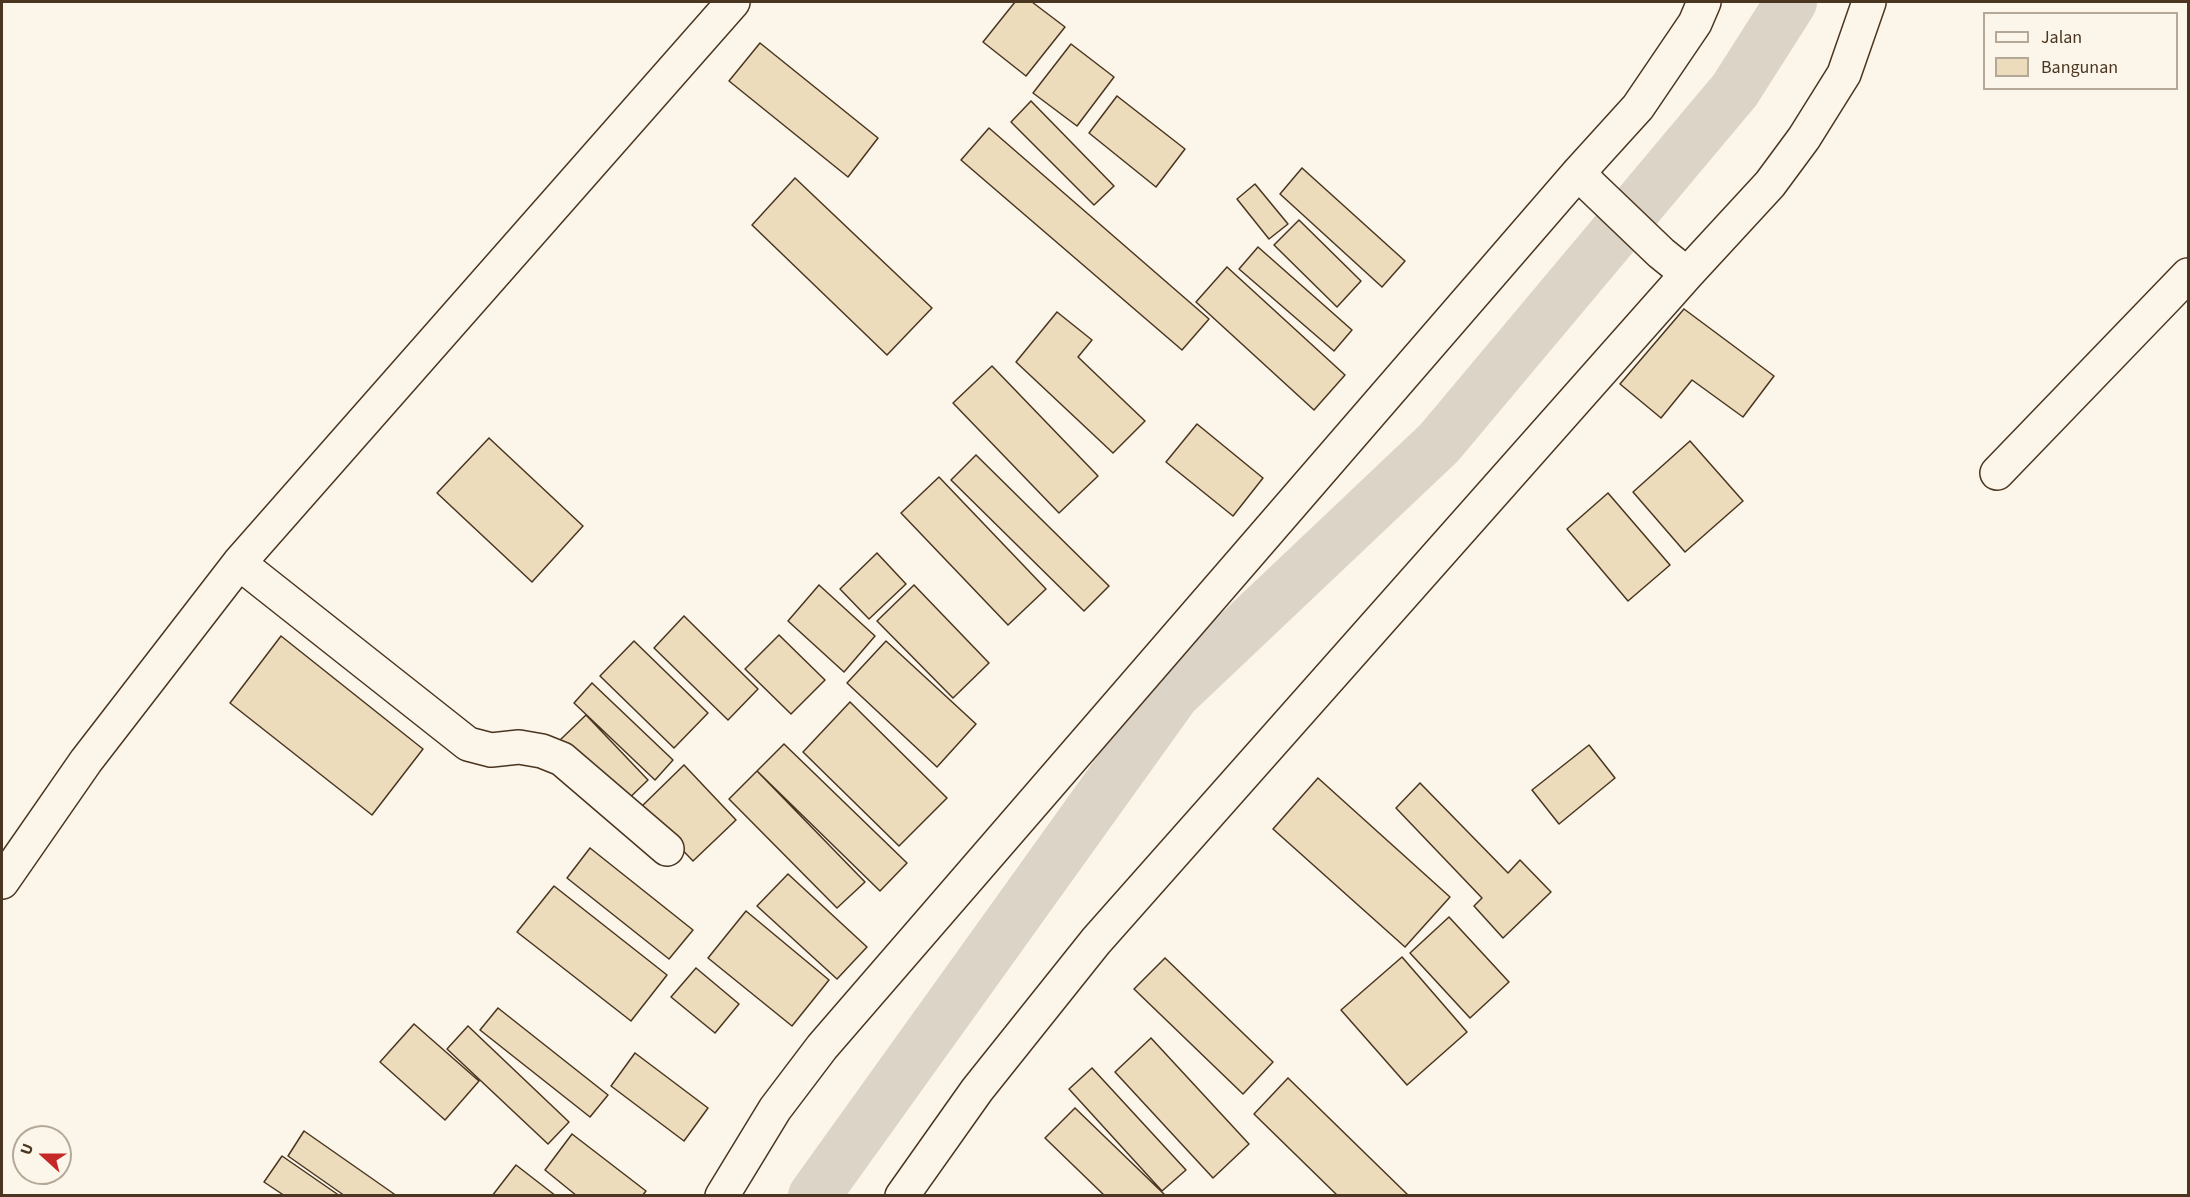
<!DOCTYPE html>
<html>
<head>
<meta charset="utf-8">
<style>
  body { margin:0 }
  #map { position:relative; width:2190px; height:1197px; overflow:hidden; background:#fbf6e9; font-family:"Source Sans 3",sans-serif }
  canvas { display:block }
  .frame { position:absolute; inset:0; border:3px solid #4a3520; pointer-events:none }
  .legend { position:absolute; left:1983px; top:12px; width:195px; height:78px; box-sizing:border-box; background:#fbf6e9; border:2px solid #b4a999; margin:0; padding:8px 10px; list-style:none; font-size:18px; color:#4a3520 }
  .legend li { display:flex; align-items:center; gap:12px; height:30px }
  .legend b { width:30px; border:2px solid #b4a999 }
  .north { position:absolute; left:12px; top:1125px; width:60px; height:60px; box-sizing:border-box; background:#fbf6e9; border:2px solid #b4a999; border-radius:50%; rotate:291deg; font-size:16px; font-weight:700; line-height:24px; text-align:center; color:#4a3520 }
  .north::after { content:''; display:block; margin:auto; width:21px; height:27px; background:#c62828; clip-path:polygon(50% 0,100% 100%,50% 72%,0 100%) }
</style>
</head>
<body>
<div id="map">
<canvas width="2190" height="1197"></canvas>
<div class="frame"></div>
<ul class="legend">
<li><b style="height:8px;background:#fbf6e9"></b>Jalan</li>
<li><b style="height:16px;background:#ecdcbc"></b>Bangunan</li>
</ul>
<div class="north">U</div>
</div>
<script>
const ctx = document.querySelector('canvas').getContext('2d');
ctx.lineJoin = 'round';
const toPath = rows => new Path2D(rows.map(r => 'M' + r).join(''));
function stroke(path, color, width, dash) { ctx.strokeStyle = color; ctx.lineWidth = width; ctx.lineCap = dash ? 'butt' : 'round'; ctx.setLineDash(dash || []); ctx.stroke(path); }
function fill(path, color) { ctx.fillStyle = color; ctx.fill(path, 'evenodd'); }
stroke(toPath([
  [814,1196,1174,694,1439,443,1735,90,1791,2]
]), '#dcd4c6', 52);
const building = toPath([
  [1015,2,1032,2,1065,27,1026,76,983,42,1015,2],
  [760,43,878,138,848,177,729,81,760,43],
  [1071,44,1114,77,1077,126,1033,93,1071,44],
  [1117,96,1185,149,1156,187,1089,133,1117,96],
  [1031,101,1114,186,1094,205,1011,122,1031,101],
  [989,128,1209,319,1182,350,961,160,989,128],
  [1302,168,1405,261,1382,287,1280,194,1302,168],
  [795,178,932,308,887,355,752,225,795,178],
  [1255,184,1288,224,1269,239,1237,199,1255,184],
  [1299,220,1361,281,1337,307,1274,245,1299,220],
  [1258,247,1352,330,1334,351,1239,269,1258,247],
  [1227,267,1345,375,1314,410,1196,302,1227,267],
  [1684,309,1774,376,1743,417,1692,380,1661,418,1620,384,1684,309],
  [1057,312,1092,340,1078,357,1145,421,1113,453,1016,362,1057,312],
  [992,366,1098,476,1059,513,953,403,992,366],
  [1197,424,1263,478,1233,516,1166,462,1197,424],
  [489,438,583,526,532,582,437,493,489,438],
  [1690,441,1743,501,1685,552,1633,492,1690,441],
  [976,455,1109,586,1084,611,951,480,976,455],
  [939,477,1046,589,1008,625,901,513,939,477],
  [1608,493,1670,565,1628,601,1567,529,1608,493],
  [877,553,906,584,869,619,840,589,877,553],
  [819,585,875,636,844,672,788,621,819,585],
  [914,585,989,663,953,698,877,621,914,585],
  [684,616,758,689,728,720,654,648,684,616],
  [779,635,825,680,791,714,745,669,779,635],
  [281,636,423,749,372,815,230,703,281,636],
  [634,641,708,713,674,748,600,676,634,641],
  [886,641,976,724,937,767,847,683,886,641],
  [592,683,673,760,655,780,574,703,592,683],
  [850,702,947,798,899,846,803,752,850,702],
  [586,715,648,780,621,806,559,741,586,715],
  [784,744,907,863,880,891,757,771,784,744],
  [1589,745,1615,778,1559,824,1532,790,1589,745],
  [684,765,736,820,693,861,641,807,684,765],
  [757,771,865,882,837,908,729,799,757,771],
  [1318,778,1450,897,1405,947,1273,829,1318,778],
  [1420,783,1508,873,1520,860,1551,892,1503,938,1474,906,1482,898,1396,808,1420,783],
  [590,848,693,930,669,959,567,878,590,848],
  [788,874,867,947,837,979,757,906,788,874],
  [554,886,667,975,631,1021,517,932,554,886],
  [746,911,829,980,792,1026,708,958,746,911],
  [1449,917,1509,982,1470,1018,1410,953,1449,917],
  [1402,957,1467,1032,1407,1085,1341,1010,1402,957],
  [1165,958,1273,1062,1243,1094,1134,989,1165,958],
  [696,968,739,1004,715,1033,671,997,696,968],
  [498,1008,608,1095,590,1117,480,1030,498,1008],
  [414,1024,479,1081,445,1120,380,1062,414,1024],
  [468,1026,569,1122,548,1144,447,1049,468,1026],
  [1151,1038,1249,1144,1213,1178,1115,1072,1151,1038],
  [635,1053,708,1108,684,1141,611,1086,635,1053],
  [1092,1068,1186,1170,1162,1191,1069,1089,1092,1068],
  [1288,1078,1409,1196,1338,1196,1254,1114,1288,1078],
  [1075,1108,1166,1196,1105,1196,1045,1138,1075,1108],
  [304,1131,397,1196,345,1196,288,1156,304,1131],
  [572,1134,646,1191,642,1196,577,1196,545,1170,572,1134],
  [282,1156,340,1196,285,1196,264,1182,282,1156],
  [516,1165,556,1196,492,1196,516,1165]
]);
fill(building, '#ecdcbc');
stroke(building, '#4a3520', 1.5);
const minor = toPath([
  [1579,172,1591,186,1661,253,1687,274],
  [1997,473,2188,275],
  [239,563,468,744,491,750,519,747,542,751,562,759,667,849],
  [2,882,86,761,239,563,733,2],
  [722,1196,775,1109,822,1047,1579,172,1638,107,1695,23,1704,2],
  [902,1196,977,1090,1096,941,1687,274,1770,184,1804,138,1844,74,1869,2]
]);
stroke(minor, '#4a3520', 36);
stroke(minor, '#fbf6e9', 33);
</script>
</body>
</html>
